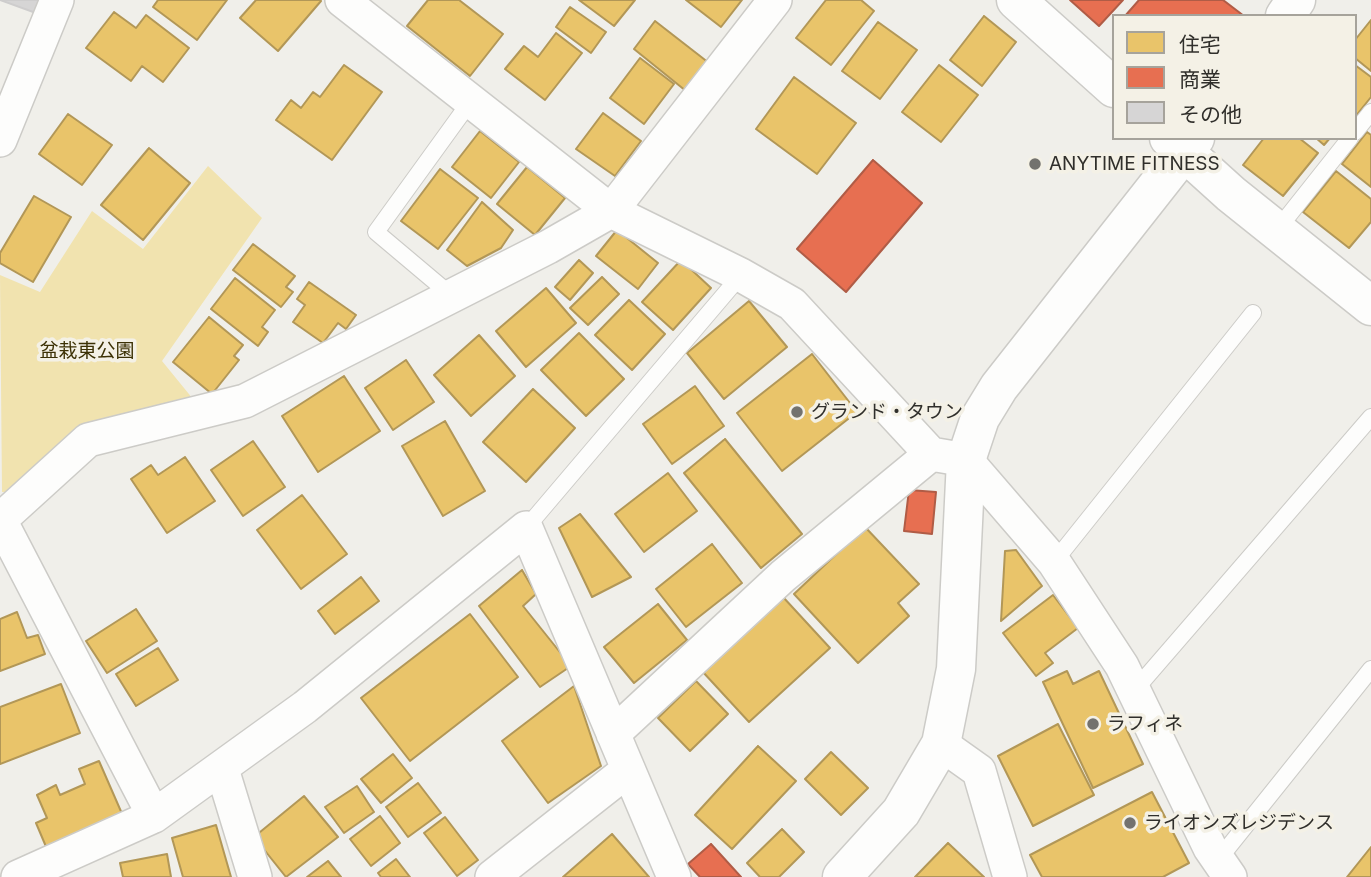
<!DOCTYPE html>
<html>
<head>
<meta charset="utf-8">
<style>
  body { margin:0 }
  #map { position:relative; width:1371px; height:877px; overflow:hidden; background:#f0efea; font-family:Inter,"Noto Sans JP",sans-serif }
  canvas { display:block }
  .legend { position:absolute; left:1112px; top:14px; width:245px; height:126px; box-sizing:border-box; background:#f4f1e6; border:2px solid #a6a39b; margin:0; padding:9px 12px; list-style:none; font-size:21px; color:#302f2b }
  .legend li { display:flex; align-items:center; gap:14px; height:35px }
  .legend b { width:35px; border:2px solid #a6a39b }
</style>
</head>
<body>
<div id="map">
<canvas width="1371" height="877"></canvas>
<ul class="legend">
<li><b style="height:19px;background:#e9c46a"></b>住宅</li>
<li><b style="height:19px;background:#e76f51"></b>商業</li>
<li><b style="height:19px;background:#d6d5d5"></b>その他</li>
</ul>
</div>
<script>
const ctx = document.querySelector('canvas').getContext('2d');
ctx.lineJoin = 'round';
function fill(path, color) { ctx.fillStyle = color; ctx.fill(path, 'evenodd'); }
const toPath = rows => new Path2D(rows.map(r => 'M' + r).join(''));
function stroke(path, color, width, dash) { ctx.strokeStyle = color; ctx.lineWidth = width; ctx.lineCap = dash ? 'butt' : 'round'; ctx.setLineDash(dash || []); ctx.stroke(path); }
function drawText(font, color, halo, rows, align = 'center') {
  ctx.font = font + ' Inter,"Noto Sans JP",sans-serif'; ctx.lineWidth = 7; ctx.setLineDash([]); ctx.textBaseline = 'middle'; ctx.strokeStyle = halo; ctx.fillStyle = color; for (const [text, x, y, turn = 0] of rows) {
    ctx.save(); ctx.translate(x, y); ctx.rotate((+turn || 0) * Math.PI / 180); ctx.textAlign = isNaN(turn) ? turn : align; if (halo) ctx.strokeText(text, 0, 0); ctx.fillText(text, 0, 0); ctx.restore();
  }
}
fill(toPath([
  [208,166,262,218,162,361,193,399,21,492,2,492,0,275,40,292,92,211,143,249]
]), '#f1e3af');
const homes = toPath([
  [158,0,227,0,197,40,153,7,158,0],
  [256,0,320,0,321,1,278,51,240,18,256,0],
  [428,0,459,0,503,34,470,76,407,26,428,0],
  [579,0,635,0,614,26,579,0],
  [686,0,742,0,721,27,686,0],
  [826,0,861,0,874,11,831,65,796,38,826,0],
  [570,7,606,32,591,53,556,27,570,7],
  [114,12,136,28,146,15,189,48,163,82,142,66,131,81,86,48,114,12],
  [984,16,1016,42,982,86,950,60,984,16],
  [1371,20,1371,71,1355,58,1355,40,1371,20],
  [655,21,709,63,686,91,634,49,655,21],
  [878,22,917,50,880,99,842,71,878,22],
  [556,33,582,53,545,100,505,69,524,46,538,57,556,33],
  [640,58,674,84,644,124,610,98,640,58],
  [344,65,382,92,332,160,276,120,291,100,301,108,313,92,320,97,344,65],
  [939,65,978,95,941,142,902,112,939,65],
  [1355,65,1371,77,1371,97,1355,117,1355,65],
  [794,77,856,123,817,174,756,129,794,77],
  [603,113,641,141,615,176,576,149,603,113],
  [68,114,112,145,82,185,39,154,68,114],
  [480,131,519,162,491,198,452,167,480,131],
  [1367,132,1371,135,1371,187,1342,164,1367,132],
  [1264,138,1299,138,1318,153,1283,196,1243,165,1264,138],
  [1316,138,1330,138,1324,145,1316,138],
  [149,148,190,183,143,240,101,205,149,148],
  [527,167,565,198,535,235,497,204,527,167],
  [440,169,478,198,438,249,401,221,440,169],
  [1336,171,1371,199,1371,222,1349,248,1303,212,1336,171],
  [34,196,71,217,33,282,0,263,0,253,34,196],
  [482,202,513,230,501,248,467,266,447,250,482,202],
  [617,230,658,263,638,289,596,256,617,230],
  [253,244,295,276,286,287,293,292,281,307,233,270,253,244],
  [579,260,593,273,570,300,555,287,579,260],
  [681,260,711,288,673,330,642,302,681,260],
  [602,277,619,294,588,325,570,308,602,277],
  [235,278,275,310,262,327,268,332,258,346,211,309,235,278],
  [309,282,356,315,346,329,338,323,323,343,293,322,305,305,297,299,309,282],
  [546,288,576,323,526,367,496,331,546,288],
  [629,300,665,334,632,370,595,335,629,300],
  [749,301,787,347,724,399,687,353,749,301],
  [209,317,243,345,234,356,239,360,212,394,173,362,209,317],
  [579,333,624,379,586,416,541,370,579,333],
  [479,335,515,376,471,416,434,375,479,335],
  [812,354,857,412,782,471,737,413,812,354],
  [406,360,434,402,393,430,365,388,406,360],
  [344,376,380,431,318,472,282,416,344,376],
  [695,386,724,426,672,464,643,424,695,386],
  [533,389,575,428,526,482,483,442,533,389],
  [445,421,485,491,443,516,402,446,445,421],
  [725,439,802,534,761,568,684,473,725,439],
  [253,441,285,487,243,516,211,470,253,441],
  [185,457,215,501,167,533,131,479,151,465,158,475,185,457],
  [668,473,697,511,644,552,615,514,668,473],
  [302,495,347,554,301,589,257,530,302,495],
  [580,514,631,577,592,597,559,528,580,514],
  [865,527,919,584,898,603,909,616,858,663,794,594,865,527],
  [712,544,742,583,686,627,656,589,712,544],
  [1016,550,1042,586,1001,621,1005,551,1016,550],
  [522,570,536,594,523,606,571,666,540,687,479,606,522,570],
  [361,577,379,601,335,634,318,611,361,577],
  [1053,595,1078,628,1045,653,1053,663,1036,676,1003,633,1053,595],
  [783,597,830,648,749,722,702,671,783,597],
  [658,604,687,640,634,683,604,647,658,604],
  [136,609,157,641,107,673,86,641,136,609],
  [17,612,27,638,38,635,45,654,0,671,0,619,17,612],
  [470,614,518,677,410,761,361,698,470,614],
  [158,648,178,680,136,706,116,674,158,648],
  [1067,671,1073,684,1099,671,1143,764,1093,788,1043,682,1067,671],
  [696,681,728,714,690,751,658,718,696,681],
  [61,684,80,733,0,764,0,707,61,684],
  [574,686,601,766,548,803,502,741,574,686],
  [1058,724,1094,795,1033,826,998,756,1058,724],
  [758,746,796,781,732,849,695,815,758,746],
  [831,752,868,788,841,815,805,779,831,752],
  [393,754,412,778,381,803,361,779,393,754],
  [99,761,123,816,47,849,36,823,47,818,37,795,56,785,60,795,85,784,79,769,99,761],
  [418,783,441,813,408,837,386,807,418,783],
  [357,786,374,812,344,833,325,807,357,786],
  [1152,792,1189,863,1163,877,1042,877,1030,855,1152,792],
  [304,796,338,837,286,877,254,837,304,796],
  [380,816,400,843,371,866,350,839,380,816],
  [445,817,478,860,457,876,424,833,445,817],
  [216,825,231,877,183,877,172,838,216,825],
  [782,829,804,852,779,877,760,877,747,863,782,829],
  [612,834,649,877,563,877,612,834],
  [948,843,984,877,915,877,948,843],
  [1371,847,1371,877,1347,877,1371,847],
  [167,854,171,877,123,877,120,863,167,854],
  [396,859,410,877,381,877,378,873,396,859],
  [328,861,341,877,307,877,328,861]
]);
fill(homes, '#e9c46a');
stroke(homes, '#b29757', 2);
const shops = toPath([
  [1070,0,1123,0,1099,26,1070,0],
  [1139,0,1223,0,1244,16,1125,16,1139,0],
  [873,160,922,203,846,292,797,249,873,160],
  [909,490,936,492,932,534,904,531,909,490],
  [711,844,741,877,700,877,688,864,711,844]
]);
fill(shops, '#e76f51');
stroke(shops, '#b05c46', 2);
const building = toPath([
  [0,0,41,0,36,13,0,0]
]);
fill(building, '#d6d5d5');
stroke(building, '#cecdcd', 2);
const service = toPath([
  [1355,132,1371,112],
  [1277,230,1350,138],
  [452,296,376,232,470,102],
  [526,528,741,275],
  [1054,562,1253,313],
  [1134,691,1371,417],
  [1218,860,1371,669]
]);
const minor = toPath([
  [342,0,611,211,741,275,792,304,931,454,966,460,1054,562,1122,666,1210,848,1230,877],
  [0,140,57,0],
  [0,520,88,440,245,401,548,247,611,211,775,0],
  [0,520,154,816],
  [613,734,783,576,931,454],
  [941,744,979,771,1010,877],
  [222,769,255,877],
  [18,877,154,816,305,707,526,528,674,877],
  [492,877,628,770]
]);
const tertiary = toPath([
  [1016,0,1114,88],
  [1285,16,1296,0],
  [1169,138,1231,194,1371,306],
  [842,877,901,812,941,744,956,669,966,460,980,418,999,387,1195,138]
]);
stroke(service, '#cccbc7', 18);
stroke(minor, '#cccbc7', 36);
stroke(tertiary, '#cccbc7', 41);
stroke(service, '#fdfdfc', 16);
stroke(minor, '#fdfdfc', 33);
stroke(tertiary, '#fdfdfc', 38);
for (const [x, y, r, color] of [
  [1035,164,7,"#73726e"],
  [797,412,7,"#73726e"],
  [1093,724,7,"#73726e"],
  [1130,823,7,"#73726e"]
]) { const dot = new Path2D(); dot.arc(x, y, r, 0, 2 * Math.PI); ctx.fillStyle = color; ctx.fill(dot); stroke(dot, '#f4f1e6', 2.5); }
drawText('19px', '#302f2b', '#f4f1e6', [
  ["ANYTIME FITNESS",1049,164],
  ["グランド・タウン",811,412],
  ["ラフィネ",1107,724],
  ["ライオンズレジデンス",1144,823]
], 'left');
drawText('19px', '#3c3105', '#f4f1e6', [
  ["盆栽東公園",87,351]
]);
</script>
</body>
</html>
